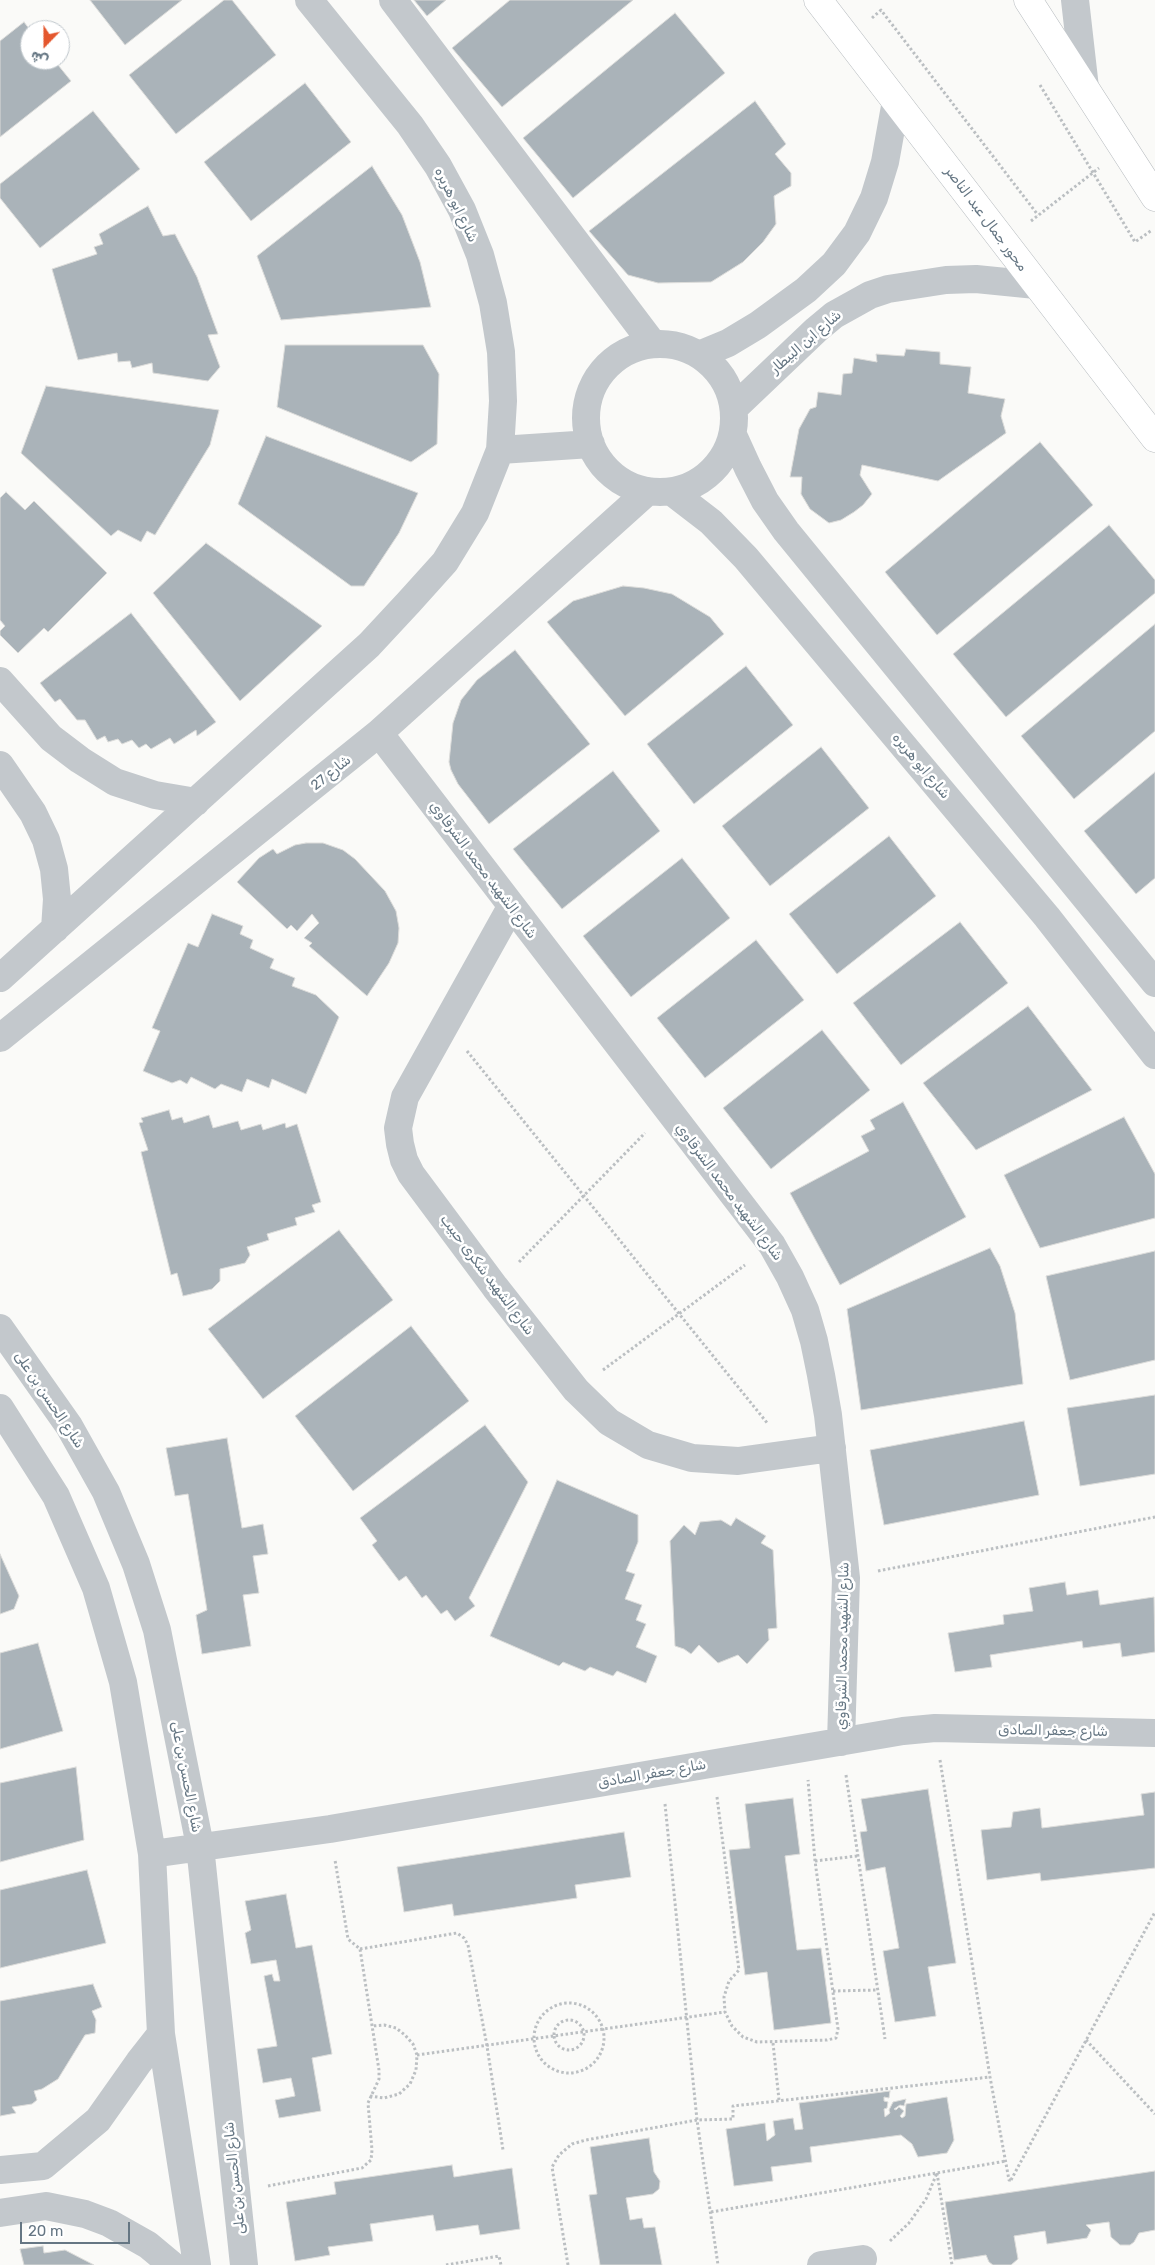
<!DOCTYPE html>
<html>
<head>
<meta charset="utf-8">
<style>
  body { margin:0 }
  #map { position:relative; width:1155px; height:2265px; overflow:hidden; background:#fafaf8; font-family:Rubik,Cairo,sans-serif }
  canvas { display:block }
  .north { position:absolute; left:20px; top:20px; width:50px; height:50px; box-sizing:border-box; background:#fff; border:1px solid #c1c8cd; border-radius:50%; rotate:202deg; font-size:14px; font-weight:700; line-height:20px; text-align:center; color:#657683 }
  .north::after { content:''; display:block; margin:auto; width:18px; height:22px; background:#e4572e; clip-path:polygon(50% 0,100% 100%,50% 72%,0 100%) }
  .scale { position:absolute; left:20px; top:2222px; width:110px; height:22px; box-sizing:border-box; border:2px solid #657683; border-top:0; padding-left:6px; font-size:15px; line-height:18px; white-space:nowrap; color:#657683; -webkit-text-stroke:4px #fff; paint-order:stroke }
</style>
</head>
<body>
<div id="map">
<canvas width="1155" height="2265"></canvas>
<div class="north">ش</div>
<div class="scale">20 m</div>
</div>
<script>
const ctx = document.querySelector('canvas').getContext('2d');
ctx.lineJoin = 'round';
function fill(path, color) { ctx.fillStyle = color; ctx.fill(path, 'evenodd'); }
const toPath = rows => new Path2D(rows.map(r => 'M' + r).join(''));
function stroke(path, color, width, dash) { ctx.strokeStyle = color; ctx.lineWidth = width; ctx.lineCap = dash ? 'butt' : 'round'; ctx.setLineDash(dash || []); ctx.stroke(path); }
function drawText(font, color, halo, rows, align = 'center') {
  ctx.font = font + ' Rubik,Cairo,sans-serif'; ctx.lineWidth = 5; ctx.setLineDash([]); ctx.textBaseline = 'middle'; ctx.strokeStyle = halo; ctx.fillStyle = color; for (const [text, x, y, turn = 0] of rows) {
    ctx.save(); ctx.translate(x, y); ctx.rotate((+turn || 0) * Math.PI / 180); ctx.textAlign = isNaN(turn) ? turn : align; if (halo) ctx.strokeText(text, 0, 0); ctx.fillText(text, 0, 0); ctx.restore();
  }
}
const building = toPath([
  [90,0,182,0,125,45,90,0],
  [224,0,232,0,276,55,176,134,129,75,224,0],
  [414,0,446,0,427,16,414,0],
  [510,0,633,0,502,107,452,48,510,0],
  [675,13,725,73,573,198,523,138,675,13],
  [24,22,30,30,30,60,54,60,71,81,0,137,0,41,24,22],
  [305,83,351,142,251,221,204,162,305,83],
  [755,101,786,144,775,154,791,173,791,186,774,196,776,224,763,242,743,262,711,282,658,283,628,275,589,231,755,101],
  [93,111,140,169,40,248,0,198,0,184,93,111],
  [372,166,402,215,420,262,431,307,281,320,257,256,372,166],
  [148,206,163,236,175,234,197,277,218,334,208,335,220,367,208,381,153,373,152,363,132,368,130,361,118,362,117,353,78,360,52,269,97,254,94,247,103,244,99,234,148,206],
  [285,345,423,345,439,374,437,444,411,462,277,407,285,345],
  [906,349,940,352,940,364,971,367,968,393,1005,399,1001,416,1006,433,938,481,862,465,860,475,872,494,863,505,854,512,841,520,829,523,810,509,801,494,802,477,790,477,799,429,810,409,816,407,818,392,841,395,843,374,852,373,854,358,877,362,876,354,904,356,906,349],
  [46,386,219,410,210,445,155,535,147,531,141,542,118,530,111,536,21,453,46,386],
  [266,436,418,493,399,533,364,586,351,586,238,504,266,436],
  [1040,442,1093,505,937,635,885,572,1040,442],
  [6,492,25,510,34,501,107,573,48,632,44,628,18,653,0,635,0,631,5,626,0,620,0,498,6,492],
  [1109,525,1155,580,1155,593,1006,717,953,654,1109,525],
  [206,543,322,626,240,701,153,593,206,543],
  [623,586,644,588,672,594,710,617,724,634,625,716,547,622,573,601,623,586],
  [131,613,216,722,197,736,196,730,174,744,170,738,151,749,146,744,139,748,132,740,122,744,118,739,108,742,105,736,97,740,85,720,77,720,60,699,55,702,40,683,131,613],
  [1155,624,1155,731,1074,799,1021,736,1155,624],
  [515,650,590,744,489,824,458,784,451,770,449,762,453,723,461,700,477,680,515,650],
  [746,666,793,725,694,804,647,744,746,666],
  [821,747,869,808,770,886,722,826,821,747],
  [613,771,660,831,562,909,513,849,613,771],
  [1155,772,1155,878,1136,894,1084,831,1155,772],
  [889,836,936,896,837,974,789,914,889,836],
  [306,843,323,843,343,850,355,859,385,891,396,911,399,928,398,943,389,963,367,996,309,946,312,943,304,938,319,923,312,914,297,931,291,925,287,929,237,882,259,858,273,849,277,854,295,845,306,843],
  [682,858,730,918,631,997,583,936,682,858],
  [212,914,243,926,240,934,253,940,250,948,274,959,270,968,295,978,292,986,316,995,339,1017,306,1094,272,1079,269,1088,247,1079,242,1092,221,1084,215,1089,191,1077,187,1084,180,1080,172,1083,143,1071,160,1031,152,1028,188,943,198,947,212,914],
  [960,922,1008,983,901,1065,853,1003,960,922],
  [756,940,804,1000,705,1078,657,1018,756,940],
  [1028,1006,1092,1090,976,1150,923,1083,1028,1006],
  [822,1030,870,1090,771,1169,723,1108,822,1030],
  [903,1102,966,1217,840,1285,790,1193,869,1151,861,1136,875,1129,870,1120,903,1102],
  [169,1110,172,1120,182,1117,184,1123,209,1115,213,1128,238,1121,241,1130,261,1124,263,1130,285,1123,286,1128,297,1124,321,1202,312,1205,315,1212,295,1218,297,1225,267,1234,269,1240,247,1247,250,1255,245,1263,220,1269,220,1281,212,1289,183,1296,177,1273,171,1275,141,1152,148,1150,139,1123,143,1122,141,1118,169,1110],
  [1124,1117,1155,1174,1155,1218,1040,1248,1004,1175,1124,1117],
  [339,1230,393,1300,263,1399,208,1329,339,1230],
  [990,1248,1000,1266,1015,1313,1023,1384,861,1410,847,1309,990,1248],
  [1155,1251,1155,1360,1070,1380,1046,1276,1155,1251],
  [411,1326,469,1401,353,1491,295,1416,411,1326],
  [1155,1395,1155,1474,1080,1486,1067,1408,1155,1395],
  [1024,1421,1039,1495,884,1525,870,1450,1024,1421],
  [485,1425,528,1482,469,1598,475,1606,455,1621,447,1610,441,1614,426,1595,422,1598,406,1576,399,1581,372,1545,377,1541,360,1518,485,1425],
  [227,1438,242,1528,263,1524,268,1554,253,1556,259,1593,243,1595,251,1646,202,1654,196,1615,207,1610,188,1494,175,1496,166,1448,227,1438],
  [557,1480,638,1515,638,1542,626,1571,635,1574,625,1599,642,1605,636,1620,646,1624,636,1647,657,1656,646,1683,617,1671,613,1676,590,1667,585,1671,563,1662,559,1666,490,1636,557,1480],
  [736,1518,766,1536,761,1543,773,1550,777,1628,768,1629,769,1640,747,1664,738,1655,718,1663,699,1645,691,1654,684,1649,675,1646,670,1541,684,1525,695,1535,700,1522,721,1520,731,1526,736,1518],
  [0,1554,19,1596,14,1609,0,1614,0,1554],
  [1065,1582,1067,1595,1098,1590,1100,1605,1154,1597,1155,1652,1122,1657,1120,1643,1083,1648,1082,1641,990,1655,992,1667,955,1672,948,1633,1004,1624,1003,1615,1033,1611,1029,1588,1065,1582],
  [38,1643,63,1731,0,1749,0,1653,38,1643],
  [76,1767,84,1840,0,1862,0,1783,76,1767],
  [928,1789,956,1963,928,1967,936,2016,895,2022,883,1951,899,1948,885,1867,866,1871,860,1832,867,1831,861,1799,928,1789],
  [1155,1792,1155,1868,1041,1881,1040,1873,987,1880,981,1830,1011,1827,1013,1812,1040,1808,1042,1828,1144,1815,1141,1794,1155,1792],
  [793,1798,800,1854,785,1856,797,1950,821,1948,831,2023,774,2030,767,1972,745,1975,729,1850,750,1848,745,1804,793,1798],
  [624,1832,631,1877,575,1885,577,1898,454,1916,452,1904,404,1912,397,1867,624,1832],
  [87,1870,106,1943,0,1968,0,1890,87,1870],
  [286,1894,296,1948,312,1945,332,2054,312,2058,321,2111,279,2118,275,2100,295,2096,291,2078,263,2083,257,2049,277,2046,264,1976,272,1974,274,1981,280,1981,276,1960,251,1964,245,1933,251,1930,245,1901,286,1894],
  [93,1984,102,2007,92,2011,96,2020,95,2033,85,2035,58,2079,42,2089,34,2091,37,2100,32,2104,12,2107,16,2113,0,2116,0,2001,93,1984],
  [890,2091,889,2098,884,2097,884,2101,888,2102,887,2108,884,2109,885,2117,890,2113,889,2110,893,2102,906,2099,904,2106,900,2105,894,2109,896,2110,899,2107,904,2111,900,2116,902,2118,905,2116,906,2104,947,2097,954,2140,947,2153,918,2157,912,2144,901,2135,810,2147,812,2162,771,2167,773,2181,734,2186,726,2129,765,2123,767,2141,775,2135,773,2121,793,2118,795,2130,803,2129,799,2103,890,2091],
  [649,2138,654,2172,660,2181,659,2189,653,2194,626,2198,630,2220,642,2218,644,2228,655,2227,662,2265,600,2265,589,2195,597,2194,590,2147,649,2138],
  [452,2165,454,2177,512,2168,520,2229,480,2235,478,2225,436,2231,433,2215,370,2224,373,2241,328,2247,330,2255,295,2261,286,2202,336,2194,334,2182,452,2165],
  [1155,2171,1155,2230,1139,2233,1134,2242,1130,2245,1120,2245,1111,2237,1109,2222,1086,2225,1091,2230,1087,2238,1047,2244,1045,2231,1014,2236,1018,2259,1011,2265,993,2265,989,2262,986,2255,954,2260,945,2202,1155,2171],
  [43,2246,44,2253,65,2250,94,2265,24,2265,20,2249,43,2246]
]);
fill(building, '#aab3b9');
stroke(building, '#dcdcda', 1);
const major = toPath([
  [818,0,1155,438],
  [1028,0,1155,197]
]);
stroke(major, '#b5babe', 29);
stroke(toPath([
  [872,18,881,10,1038,215],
  [1040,85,1135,242,1152,230],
  [1031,221,1099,168],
  [467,1051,768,1424],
  [519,1262,645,1133],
  [603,1370,745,1265],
  [878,1571,1155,1517],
  [940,1760,990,2077,1009,2180,1011,2180],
  [846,1775,885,2039],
  [717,1797,739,1970,729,1981,724,1997,725,2012,732,2026,743,2037,757,2042,827,2040,836,2038,838,2029,815,1861,808,1780],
  [665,1804,697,2120,718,2265],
  [815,1861,857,1856],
  [360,1949,457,1933,464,1938,468,1945,487,2046,503,2150],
  [833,1991,876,1990],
  '534 2038a35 35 0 1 1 70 0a35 35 0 1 1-70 0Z',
  '554 2035a15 15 0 1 1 30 0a15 15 0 1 1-30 0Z',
  [1086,2040,1155,2114],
  [773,2043,779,2100],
  [417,2055,725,2012],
  [370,2096,384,2098,399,2094,410,2084,416,2070,417,2055,413,2044,405,2035,396,2028,384,2025,372,2026],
  [937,2173,952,2265],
  [1011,2180,1155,1912],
  [268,2186,362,2168,371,2160,372,2150,368,2103,379,2079,379,2070,360,1949,348,1939,335,1860],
  [711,2212,1006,2161],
  [890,2241,909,2223,926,2199,937,2173],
  [446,2265,499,2256,501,2265],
  [568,2265,552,2167,559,2155,572,2144,586,2140,697,2120,733,2119,733,2106,990,2077]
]), '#bbbfc2', 3, [2.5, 2.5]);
stroke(toPath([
  [393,0,653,344],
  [1075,0,1085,88],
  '586 418a74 74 0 1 1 148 0a74 74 0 1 1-148 0Z',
  [699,355,728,343,758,325,806,290,834,264,857,233,874,198,885,162,896,101],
  [734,408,816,330,834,315,870,295,888,289,946,280,976,279,1036,285],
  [733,435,748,468,765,501,786,531,1155,983],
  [500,450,591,444],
  [672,492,711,522,746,558,1047,917,1155,1055],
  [0,681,51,738,80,760,115,782,155,795,196,802],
  [379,733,772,1245,790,1277,805,1310,814,1341,821,1375,828,1415,846,1578,841,1742],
  [0,765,33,813,46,840,54,869,57,899,55,929],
  [511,907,405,1097,398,1128,400,1144,404,1160,411,1174,495,1287,576,1390,609,1422,648,1445,692,1458,738,1461,832,1448],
  [0,978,369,645,409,602,445,562,475,513,500,450,503,401,501,352,493,303,480,255,462,210,438,166,410,125,309,0],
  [0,1038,379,733,648,491],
  [0,1328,69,1426,106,1492,136,1564,157,1630,200,1846,244,2265],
  [0,1408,56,1496,96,1588,123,1682,152,1854,161,2034,197,2265],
  [152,1854,330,1829,903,1731,935,1728,1155,1733],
  [0,2170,43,2166,98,2120,139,2062,161,2034],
  [0,2213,46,2206,85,2214,109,2223,148,2245,172,2265],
  [821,2265,863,2259]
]), '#c3c8cc', 28);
stroke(major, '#fff', 28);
drawText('14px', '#657683', '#fff', [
  ["شارع ابو هريره",456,205,64],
  ["محور جمال عبد الناصر",986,219,53],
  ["شارع ابن البيطار",806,342,-41],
  ["شارع ابو هريره",921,766,50],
  ["شارع 27",331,773,-39],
  ["شارع الشهيد محمد الشرقاوي",483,870,53],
  ["شارع الشهيد محمد الشرقاوي",729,1192,53],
  ["شارع الشهيد شكرى حبيب",487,1275,53],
  ["شارع الحسن بن على",49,1400,56],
  ["شارع الشهيد محمد الشرقاوي",843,1646,-89],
  ["شارع جعفر الصادق",1053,1731,1],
  ["شارع جعفر الصادق",652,1774,-10],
  ["شارع الحسن بن على",186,1777,79],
  ["شارع الحسن بن على",235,2178,-96]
]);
</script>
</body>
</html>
